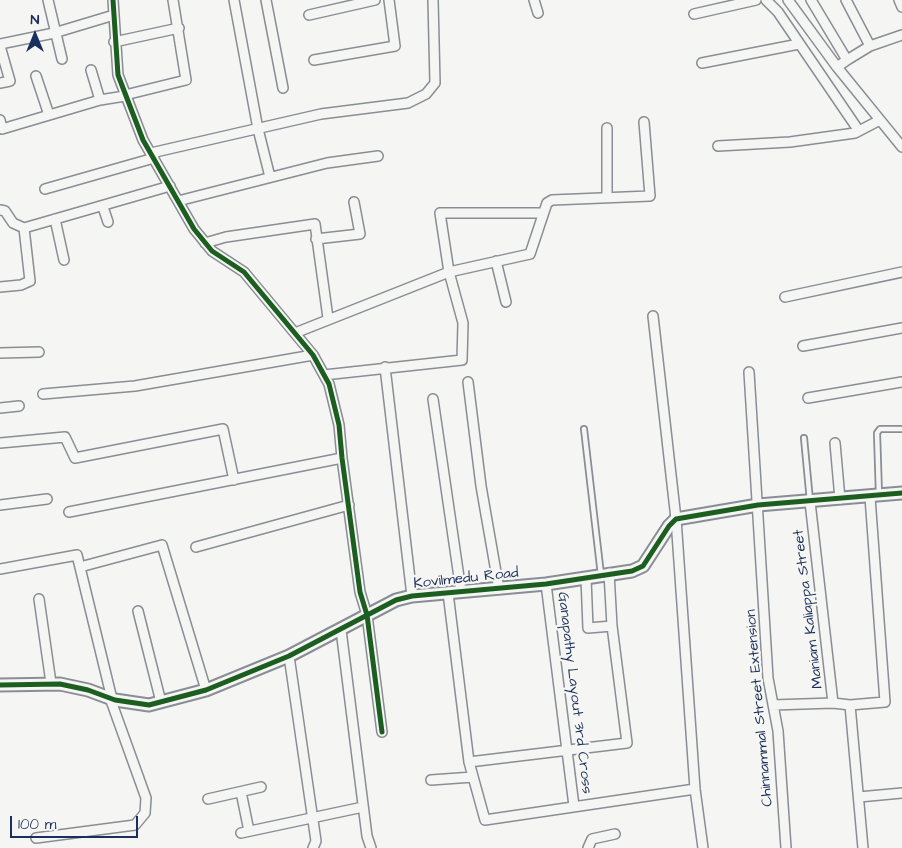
<!DOCTYPE html>
<html>
<head>
<meta charset="utf-8">
<style>
  body { margin:0 }
  #map { position:relative; width:902px; height:848px; overflow:hidden; background:#f5f5f3; font-family:"Architects Daughter",sans-serif }
  canvas { display:block }
  .north { position:absolute; left:10px; top:10px; width:50px; height:50px; -webkit-text-stroke:4px #f6f6f2; paint-order:stroke; rotate:0deg; font-size:14px; font-weight:700; line-height:20px; text-align:center; color:#1b2f5e }
  .north::after { content:''; display:block; margin:auto; width:18px; height:22px; background:#1b2f5e; clip-path:polygon(50% 0,100% 100%,50% 72%,0 100%) }
  .scale { position:absolute; left:10px; top:816px; width:128px; height:22px; box-sizing:border-box; border:2px solid #1b2f5e; border-top:0; padding-left:6px; font-size:15px; line-height:18px; white-space:nowrap; color:#1b2f5e; -webkit-text-stroke:4px #f6f6f2; paint-order:stroke }
</style>
</head>
<body>
<div id="map">
<canvas width="902" height="848"></canvas>
<div class="north">N</div>
<div class="scale">100 m</div>
</div>
<script>
const ctx = document.querySelector('canvas').getContext('2d');
ctx.lineJoin = 'round';
const toPath = rows => new Path2D(rows.map(r => 'M' + r).join(''));
function stroke(path, color, width, dash) { ctx.strokeStyle = color; ctx.lineWidth = width; ctx.lineCap = dash ? 'butt' : 'round'; ctx.setLineDash(dash || []); ctx.stroke(path); }
function drawText(font, color, halo, rows, align = 'center') {
  ctx.font = font + ' "Architects Daughter",sans-serif'; ctx.lineWidth = 4.5; ctx.setLineDash([]); ctx.textBaseline = 'middle'; ctx.strokeStyle = halo; ctx.fillStyle = color; for (const [text, x, y, turn = 0] of rows) {
    ctx.save(); ctx.translate(x, y); ctx.rotate((+turn || 0) * Math.PI / 180); ctx.textAlign = isNaN(turn) ? turn : align; if (halo) ctx.strokeText(text, 0, 0); ctx.fillText(text, 0, 0); ctx.restore();
  }
}
const service = toPath([
  [584,429,601,575],
  [804,438,810,501],
  [879,495,877,433,880,429,902,429]
]);
const minor = toPath([
  [48,0,62,59],
  [113,0,118,75,143,140,194,229,212,251,244,272,313,355,329,384,339,425,342,458,360,592,367,615,382,732],
  [234,0,258,129,270,177],
  [266,0,283,88],
  [534,0,538,13],
  [766,0,778,12,859,131],
  [788,0,837,67,902,147],
  [811,0,847,60,837,67],
  [846,0,870,46],
  [899,0,902,7],
  [694,14,756,0],
  [309,15,375,0],
  [114,42,179,28],
  [0,44,54,33,114,15],
  [0,46,10,81,0,83],
  [314,60,395,46,389,0],
  [847,60,870,46,902,35],
  [702,63,799,44],
  [91,70,100,100],
  [36,76,49,115],
  [125,95,186,80,173,0],
  [0,120,2,129,100,100,125,96],
  [607,128,607,197],
  [718,146,790,142,855,133,880,120],
  [151,153,321,114,408,103,426,94,435,83,433,0],
  [45,189,154,158],
  [178,201,327,163,378,156],
  [103,207,108,222],
  [0,210,5,211,13,223,24,228,170,186],
  [55,219,64,260],
  [316,239,360,234,354,202],
  [205,243,226,237,315,224,328,318],
  [496,261,506,302],
  [0,287,21,285,30,281,24,228],
  [785,297,902,272],
  [653,316,676,519,695,789,703,848],
  [295,333,449,272,530,254,547,203,552,200,650,196,644,122],
  [803,346,902,328],
  [0,353,39,352],
  [385,367,412,596],
  [749,372,768,678,778,731,786,848],
  [324,375,462,360,463,323,449,272,440,213,543,213],
  [468,382,481,486,499,589],
  [43,394,135,386,313,355],
  [808,398,902,382],
  [433,399,461,591],
  [0,408,19,406],
  [0,443,65,437,75,458,223,429,234,480],
  [835,443,840,499],
  [810,502,833,703,850,705,863,848],
  [0,505,47,499],
  [69,512,342,458],
  [196,547,349,505],
  [80,567,162,545,206,690],
  [0,569,77,555,112,699],
  [586,578,588,628,612,626],
  [546,584,574,806],
  [448,593,469,762,485,820,695,789],
  [39,599,51,683],
  [138,611,161,702],
  [341,630,367,836,371,848],
  [289,656,316,841,313,848],
  [773,705,833,703],
  [850,705,885,702,870,497],
  [469,762,627,743,612,626,609,573],
  [431,780,473,777],
  [241,792,249,831],
  [859,797,902,793],
  [208,799,261,787],
  [241,833,363,807],
  [36,838,135,825,145,813,146,798,110,698],
  [588,848,592,839,615,834]
]);
const tertiary = toPath([
  [0,685,60,684,88,690,115,700,149,705,206,690,289,656,396,600,412,596,546,584,632,571,643,566,669,526,676,519,758,505,902,493]
]);
stroke(service, '#898d95', 8);
stroke(minor, '#898d95', 12);
stroke(tertiary, '#898d95', 15);
stroke(service, '#f5f5f3', 4.5);
stroke(minor, '#f5f5f3', 9);
stroke(tertiary, '#f5f5f3', 11);
stroke(toPath([
  [113,0,118,75,143,140,194,229,212,251,244,272,313,355,329,384,339,425,342,458,360,592,367,615,382,732],
  [0,685,60,684,88,690,115,700,149,705,206,690,289,656,396,600,412,596,546,584,632,571,643,566,669,526,676,519,758,505,902,493]
]), '#1b5e20', 5);
drawText('15px', '#1b2f5e', '#f6f6f2', [
  ["Kovilmedu Road",466,579,-6],
  ["Maniam Kaliappa Street",809,609,-97],
  ["Ganapathy Layout 3rd Cross",574,693,83],
  ["Chinnammal Street Extension",760,708,-95]
]);
</script>
</body>
</html>
